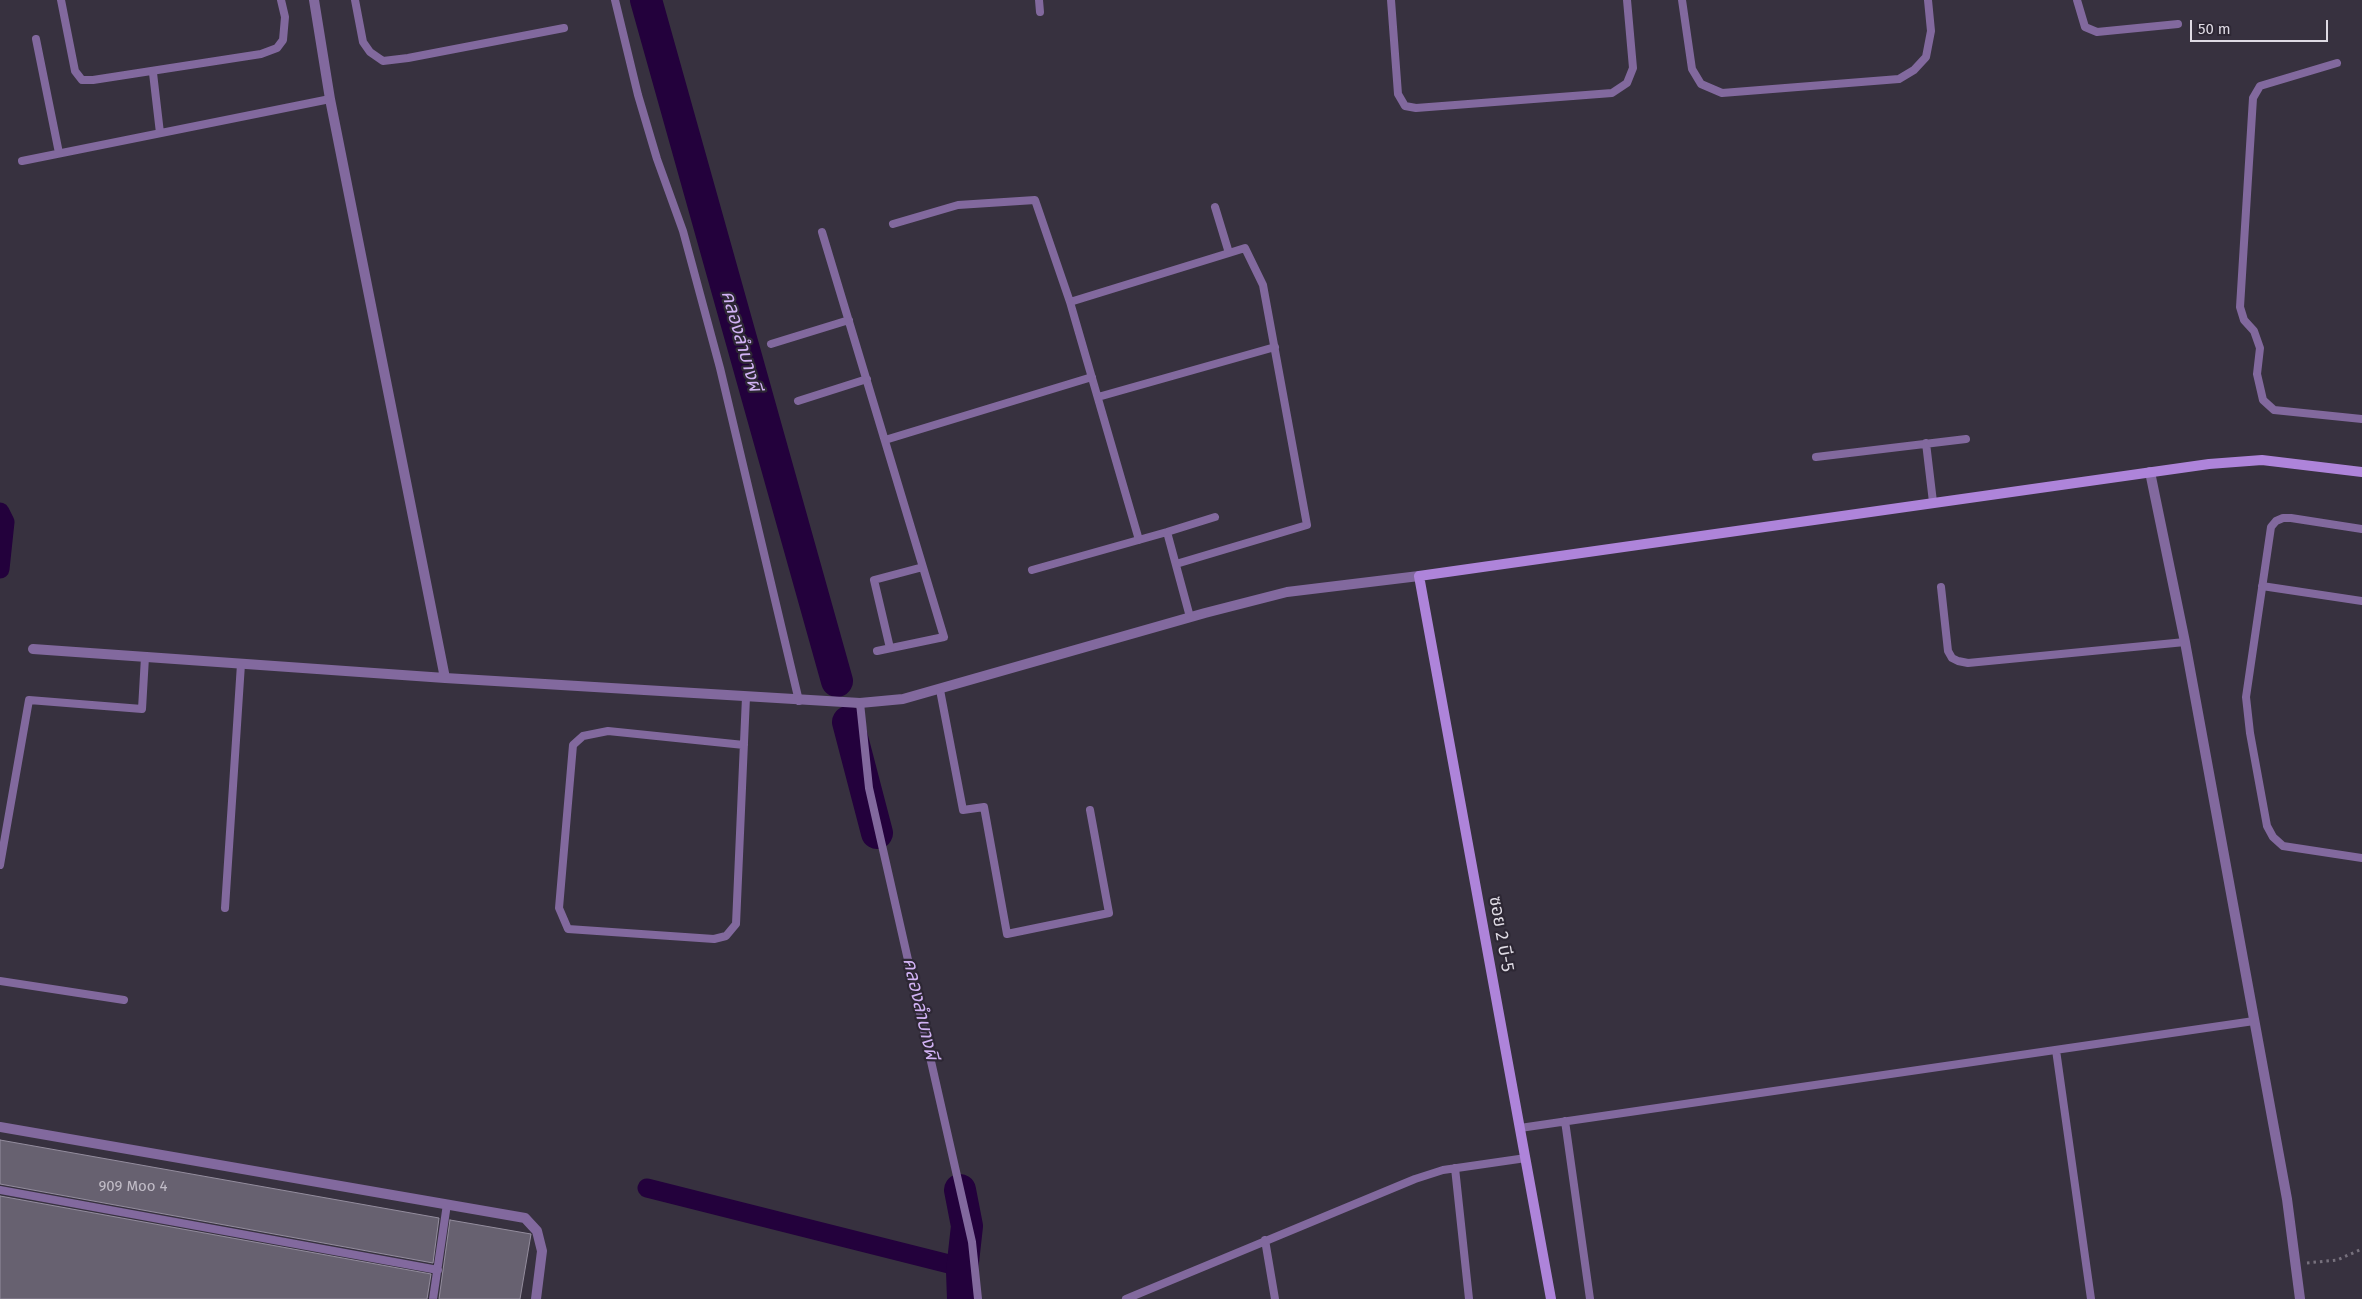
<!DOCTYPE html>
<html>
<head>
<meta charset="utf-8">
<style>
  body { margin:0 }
  #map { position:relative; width:2362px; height:1299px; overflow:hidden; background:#37313f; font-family:"Fira Sans",sans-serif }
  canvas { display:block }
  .scale { position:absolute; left:2190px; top:20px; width:138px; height:22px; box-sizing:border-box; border:2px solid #dfdbe4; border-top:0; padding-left:6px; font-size:15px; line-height:18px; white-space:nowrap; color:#dfdbe4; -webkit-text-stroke:4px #2d2734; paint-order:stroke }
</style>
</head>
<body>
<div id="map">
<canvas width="2362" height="1299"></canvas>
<div class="scale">50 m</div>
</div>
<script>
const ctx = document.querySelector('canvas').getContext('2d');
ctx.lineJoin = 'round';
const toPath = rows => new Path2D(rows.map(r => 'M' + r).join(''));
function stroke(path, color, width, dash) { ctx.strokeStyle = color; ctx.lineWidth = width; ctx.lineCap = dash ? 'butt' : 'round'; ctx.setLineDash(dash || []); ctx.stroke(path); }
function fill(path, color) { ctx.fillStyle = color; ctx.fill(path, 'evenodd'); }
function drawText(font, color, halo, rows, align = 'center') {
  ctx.font = font + ' "Fira Sans","Noto Sans Thai",sans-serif'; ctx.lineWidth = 4.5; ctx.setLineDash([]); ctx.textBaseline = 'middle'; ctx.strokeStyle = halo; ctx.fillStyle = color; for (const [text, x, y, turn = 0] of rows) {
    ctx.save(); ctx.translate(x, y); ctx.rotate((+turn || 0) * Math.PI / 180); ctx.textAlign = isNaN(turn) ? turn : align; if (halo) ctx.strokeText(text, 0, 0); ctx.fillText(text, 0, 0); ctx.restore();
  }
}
stroke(toPath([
  [0,512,5,522,0,569],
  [647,1188,949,1264,962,1271]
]), '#23013c', 19);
stroke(toPath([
  [646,0,837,681],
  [848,722,877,833],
  [960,1190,967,1226,962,1271,963,1299]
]), '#23013c', 32);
const building = toPath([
  [0,1140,439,1218,433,1263,0,1184,0,1140],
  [0,1196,431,1274,427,1299,0,1299,0,1196],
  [450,1220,531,1234,520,1299,439,1299,450,1220]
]);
fill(building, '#676170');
stroke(building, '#948d9e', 1);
stroke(toPath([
  [2307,1263,2337,1260,2362,1249]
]), '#77717d', 3, [2.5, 4]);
stroke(toPath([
  [61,0,75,71,82,80,93,80,261,54,277,48,283,40,285,17,281,0],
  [355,0,363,42,370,52,383,61,408,58,564,28],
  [615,0,638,95,657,159,683,231,720,368,799,701],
  [1039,0,1040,12],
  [1391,0,1398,94,1405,106,1416,108,1612,93,1627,83,1633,68,1627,0],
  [1682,0,1692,69,1701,84,1722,93,1899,79,1914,70,1926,57,1931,31,1928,0],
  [2077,0,2085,27,2097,32,2178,24],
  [36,39,59,153],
  [2337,63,2260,86,2253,98,2240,307,2244,320,2254,331,2260,348,2257,374,2263,400,2274,410,2362,419],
  [153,73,160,133],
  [22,161,330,99],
  [893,224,958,205,1035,200,1070,302,1139,540],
  [822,232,944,637,877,651],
  [1070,302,1229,253],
  [771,344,849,320],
  [1098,397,1275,347],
  [798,401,867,379],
  [885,440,1092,377],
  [1926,443,1933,502],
  [1816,457,1966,439],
  [2362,529,2291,518,2283,518,2276,521,2271,527,2246,697,2250,733,2267,826,2273,837,2283,846,2362,858],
  [1167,532,1190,617],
  [1176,564,1307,525,1263,285,1245,248,1229,253,1215,207],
  [1032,570,1167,532,1215,517],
  [2262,586,2362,601],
  [1941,587,1948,651,1952,658,1958,661,1968,663,2185,642],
  [890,648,874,580,923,567],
  [940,690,963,810,984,807,1007,934,1109,913,1090,810],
  [860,703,869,788,972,1242,978,1299],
  [744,745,608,731,583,736,573,745,559,908,568,929,714,939,726,936,736,924,746,697],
  [0,865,29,700,142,709,145,657],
  [225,908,241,664],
  [0,981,124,1000],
  [2056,1050,2091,1299],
  [1565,1121,1590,1299],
  [1520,1128,2254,1021],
  [1455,1168,1469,1299],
  [0,1190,438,1270],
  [1265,1240,1275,1299],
  [433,1299,447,1204],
  [1126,1299,1415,1179,1443,1170,1526,1158]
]), '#82699e', 8);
stroke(toPath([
  [314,0,330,99,445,678],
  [2150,472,2185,642,2287,1199,2300,1299],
  [33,649,445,678,860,703,903,699,1205,613,1287,592,1419,576],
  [0,1127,525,1218,537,1231,542,1251,536,1299]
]), '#82699e', 10);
stroke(toPath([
  [1551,1299,1419,576,2209,464,2262,460,2362,472]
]), '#ae84da', 10);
drawText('15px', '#c1bcc7', null, [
  ["909 Moo 4",133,1187]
]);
drawText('18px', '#dfdbe4', '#2d2734', [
  ["ซอย 2 บี-5",1501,934,80]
]);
drawText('italic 19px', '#d1b2f4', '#2d2734', [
  ["คลองลำบางผี",741,341,74],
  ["คลองลำบางผี",920,1009,77]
]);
</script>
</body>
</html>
